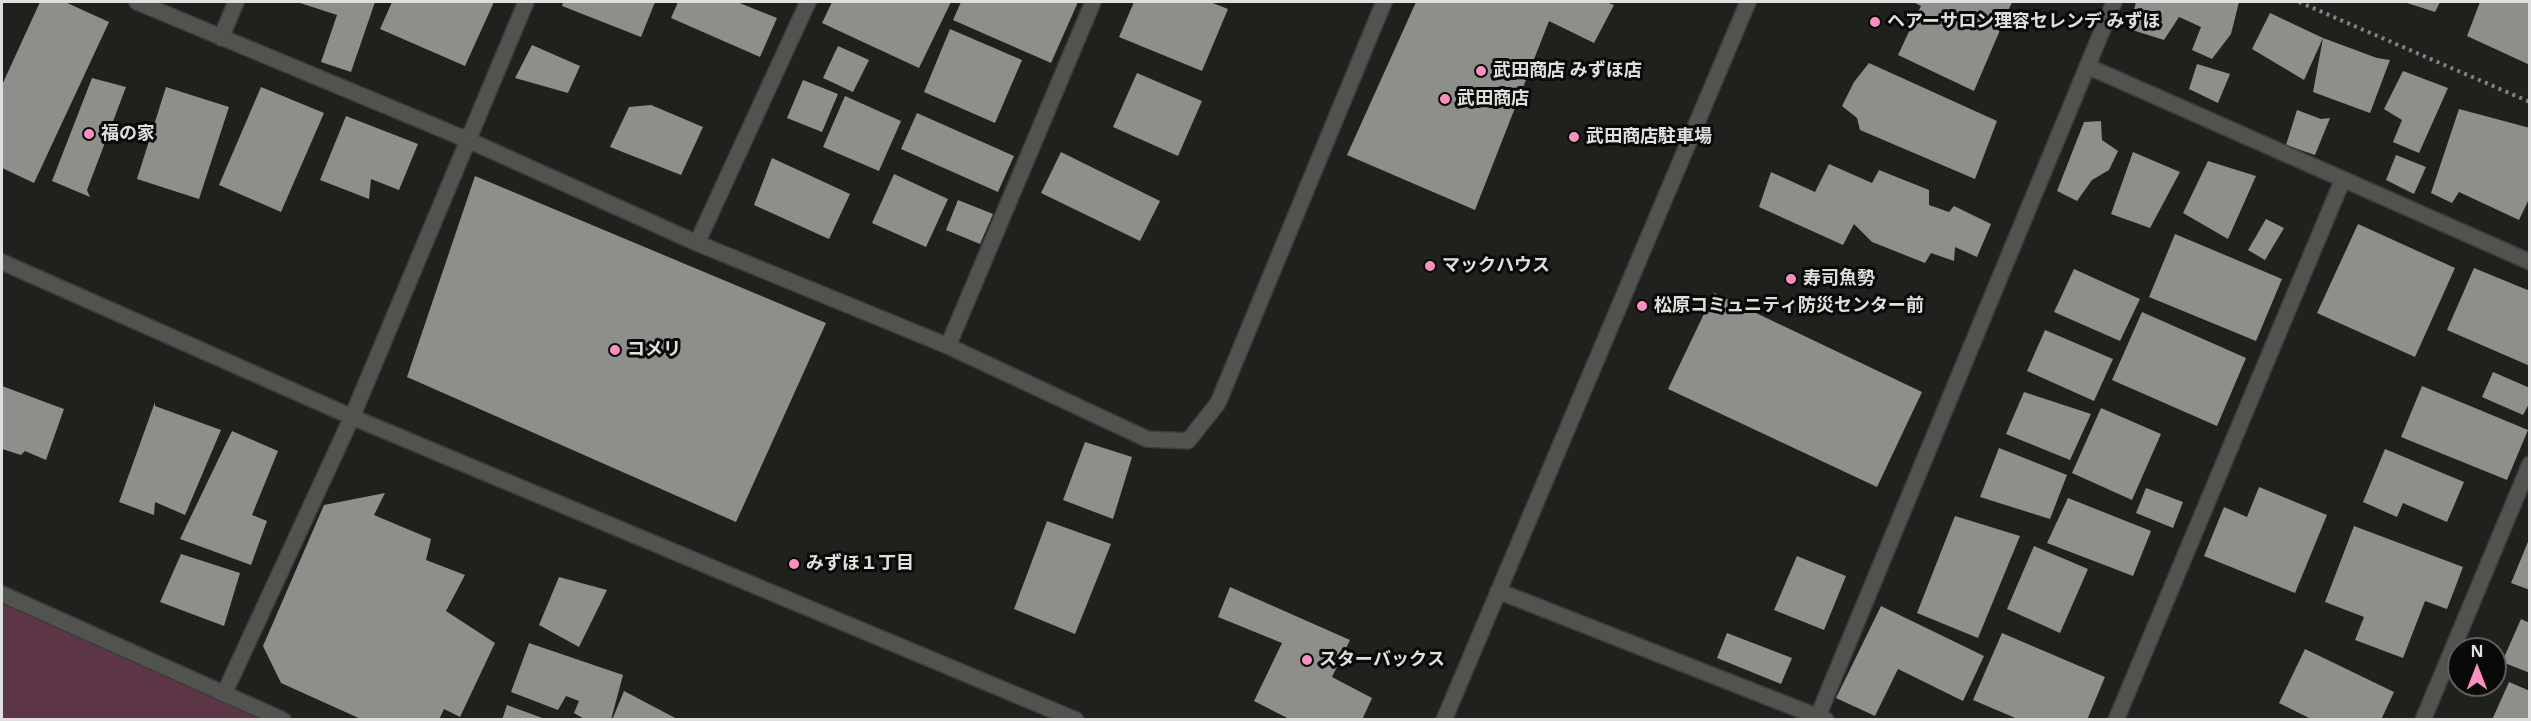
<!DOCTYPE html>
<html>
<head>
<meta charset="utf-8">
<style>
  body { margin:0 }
  #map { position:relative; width:2531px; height:721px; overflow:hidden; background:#1f211d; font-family:"Noto Sans",sans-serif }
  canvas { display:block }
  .frame { position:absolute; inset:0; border:3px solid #dfe0de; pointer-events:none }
  .north { position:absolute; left:2447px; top:637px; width:60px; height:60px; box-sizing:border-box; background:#090a08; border:2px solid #5f605e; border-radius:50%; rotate:0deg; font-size:16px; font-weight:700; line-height:24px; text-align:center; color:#dfe0de }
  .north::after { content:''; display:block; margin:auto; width:21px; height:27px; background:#fd8fc1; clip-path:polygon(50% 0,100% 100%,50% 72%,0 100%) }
</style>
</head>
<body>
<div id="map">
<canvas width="2531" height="721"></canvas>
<div class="frame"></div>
<div class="north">N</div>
</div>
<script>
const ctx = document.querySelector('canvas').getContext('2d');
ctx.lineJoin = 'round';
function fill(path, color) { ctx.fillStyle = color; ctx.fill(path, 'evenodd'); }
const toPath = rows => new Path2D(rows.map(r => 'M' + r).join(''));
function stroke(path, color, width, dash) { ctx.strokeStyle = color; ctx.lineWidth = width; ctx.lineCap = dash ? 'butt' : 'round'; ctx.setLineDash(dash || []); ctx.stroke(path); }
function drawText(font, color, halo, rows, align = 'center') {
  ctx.font = font + ' "Noto Sans","Noto Sans JP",sans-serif'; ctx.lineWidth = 6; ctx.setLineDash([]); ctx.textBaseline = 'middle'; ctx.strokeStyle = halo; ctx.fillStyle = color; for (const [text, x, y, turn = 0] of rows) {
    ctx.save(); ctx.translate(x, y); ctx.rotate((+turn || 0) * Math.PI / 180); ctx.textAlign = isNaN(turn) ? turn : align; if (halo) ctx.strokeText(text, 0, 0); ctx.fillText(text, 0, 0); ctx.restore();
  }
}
fill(toPath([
  [2,599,279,719,2,719]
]), '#5c3646');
fill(toPath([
  [40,2,65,2,109,22,34,183,2,168,2,85],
  [297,2,375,2,351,72,321,62,337,15],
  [392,2,494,2,465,66,380,29],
  [563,2,655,2,641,37,562,6],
  [678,2,737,2,777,18,760,57,671,18],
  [832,2,951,2,919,68,822,23],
  [961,2,1078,2,1051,63,953,20],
  [1134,2,1210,2,1228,9,1202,71,1119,37],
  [1416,2,1606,2,1614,5,1594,43,1549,21,1475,210,1347,155],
  [1913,2,2012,2,1974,91,1898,55,1921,6],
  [2136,2,2239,2,2231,34,2212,59,2192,50,2201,27,2179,17,2164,40,2129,29],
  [2404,2,2440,2,2435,12],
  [2480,2,2530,2,2530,65,2467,36],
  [2270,13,2323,38,2377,58,2390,60,2370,113,2313,92,2323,38,2304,80,2252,49],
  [950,29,1022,60,995,123,924,92],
  [532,45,580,66,568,93,515,78],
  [838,46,869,60,853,92,823,78],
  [1869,63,1997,121,1975,179,1860,130,1857,118,1842,106,1854,82],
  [2197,64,2230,74,2218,103,2189,89],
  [2403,71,2448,88,2419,153,2393,142,2402,120,2384,109],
  [1137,73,1202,101,1178,156,1113,127],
  [92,78,126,87,87,190,90,197,52,181],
  [803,80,838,94,822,132,787,118],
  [166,87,229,107,199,199,137,179],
  [261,87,324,113,281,212,219,185],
  [845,96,901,121,879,171,823,147],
  [651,105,703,127,681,175,610,147,629,107],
  [2459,109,2530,128,2530,197,2519,220,2459,192,2452,203,2431,193],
  [2297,110,2321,119,2330,118,2315,155,2286,145],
  [917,113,1014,156,998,192,901,149],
  [346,116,418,144,399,190,371,179,369,199,320,180],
  [2101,121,2102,140,2118,151,2109,170,2092,180,2077,201,2057,191,2084,122],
  [1061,152,1160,201,1140,241,1041,193],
  [2133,152,2180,172,2150,228,2111,214],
  [2396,155,2426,167,2414,194,2386,180],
  [772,158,850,194,829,239,754,205],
  [2208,161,2256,176,2228,239,2183,213],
  [1829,164,1872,183,1879,170,1929,190,1929,205,1949,212,1954,206,1991,224,1977,257,1955,247,1954,261,1931,253,1925,263,1872,242,1854,224,1843,245,1759,207,1771,172,1815,192],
  [894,174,948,199,926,247,872,223],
  [475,176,826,323,736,522,407,377],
  [958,200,993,214,980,244,946,230],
  [2266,219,2284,228,2265,260,2248,250],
  [2358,224,2455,268,2415,357,2317,313],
  [2175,234,2282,279,2256,341,2149,297],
  [2474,268,2530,291,2530,366,2447,330],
  [2074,269,2140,299,2120,341,2054,312],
  [1714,293,1922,392,1877,487,1668,389],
  [2142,312,2246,358,2217,426,2112,380],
  [2045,330,2113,359,2094,401,2027,371],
  [2493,372,2530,388,2530,402,2523,415,2482,397],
  [2,386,64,409,46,460,25,451,21,455,2,449],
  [2422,386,2528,430,2507,480,2401,437],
  [2024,392,2091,414,2070,460,2006,434],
  [155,402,155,406,221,430,185,515,155,502,154,515,119,502],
  [2101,408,2161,434,2132,500,2072,473],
  [232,431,278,451,252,515,267,521,251,565,180,539],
  [1085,442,1132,457,1113,519,1063,500],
  [1999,448,2067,475,2050,519,1980,497],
  [2385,449,2464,482,2447,522,2403,503,2397,517,2363,502],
  [2259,487,2327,515,2295,593,2204,556,2224,507,2247,517],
  [2146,488,2183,502,2173,528,2136,513],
  [385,493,374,515,431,539,426,560,465,575,446,611,495,643,460,717,444,709,439,720,363,720,281,683,263,646,324,505],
  [2068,498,2151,531,2133,576,2047,543],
  [1955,516,2020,536,1978,638,1917,613],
  [1047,521,1111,544,1075,634,1014,609],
  [2354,526,2463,567,2447,609,2425,601,2403,658,2355,640,2364,617,2325,602],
  [2530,537,2530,590,2511,583],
  [2034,546,2088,569,2060,633,2007,609],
  [181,554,240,573,224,626,160,602],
  [1797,556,1846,576,1824,630,1774,610],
  [559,577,607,590,579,647,539,625],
  [1230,587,1350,640,1332,677,1372,698,1362,720,1291,720,1254,701,1282,643,1218,617],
  [1881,606,1984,656,1963,701,1898,669,1875,716,1836,698],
  [2521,619,2530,623,2530,673,2502,662],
  [1727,633,1792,658,1781,684,1717,658],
  [2002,633,2105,677,2087,720,2020,720,1973,700],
  [529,643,623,675,611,720,586,720,574,713,579,701,566,696,558,710,511,692],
  [2305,649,2394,692,2381,720,2313,720,2279,703],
  [2509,682,2530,691,2530,720,2492,720],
  [624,691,679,720,612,720],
  [507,705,545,719,545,720,502,720]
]), '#8d8f8a');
const minor = toPath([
  [137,2,468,140,697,243,948,346,1147,439,1188,441,1218,403,1384,2],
  [221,38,236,2],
  [2087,66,2530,262],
  [697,243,808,2],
  [2,262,352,417,1076,720],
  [948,346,1093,2],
  [1498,591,1826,720],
  [2,594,283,720],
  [224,694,352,417,526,2],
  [1818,716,2114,2],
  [1444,720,1748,2],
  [2116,720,2343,179],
  [2423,720,2530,464]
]);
stroke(minor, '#3c3d3b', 18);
stroke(toPath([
  [2299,2,2530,102]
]), '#818380', 4, [3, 4.5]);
stroke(minor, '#51534f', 15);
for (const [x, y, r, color] of [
  [1875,22,6,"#fd8fc1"],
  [1481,71,6,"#fd8fc1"],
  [1445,99,6,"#fd8fc1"],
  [89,134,6,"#fd8fc1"],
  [1574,137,6,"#fd8fc1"],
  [1430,266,6,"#fd8fc1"],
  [1791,279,6,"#fd8fc1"],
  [1642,306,6,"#fd8fc1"],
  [615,350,6,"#fd8fc1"],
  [794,564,6,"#fd8fc1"],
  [1307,660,6,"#fd8fc1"]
]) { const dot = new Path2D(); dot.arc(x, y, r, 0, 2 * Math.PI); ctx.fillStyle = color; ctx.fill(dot); stroke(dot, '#090a08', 2); }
drawText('bold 18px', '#dfe0de', '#090a08', [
  ["ヘアーサロン理容セレンデ みずほ",1887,22],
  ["武田商店 みずほ店",1493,71],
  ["武田商店",1457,99],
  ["福の家",101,134],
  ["武田商店駐車場",1586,137],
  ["マックハウス",1442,266],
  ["寿司魚勢",1803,279],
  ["松原コミュニティ防災センター前",1654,306],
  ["コメリ",627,350],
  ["みずほ１丁目",806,564],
  ["スターバックス",1319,660]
], 'left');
</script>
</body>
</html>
